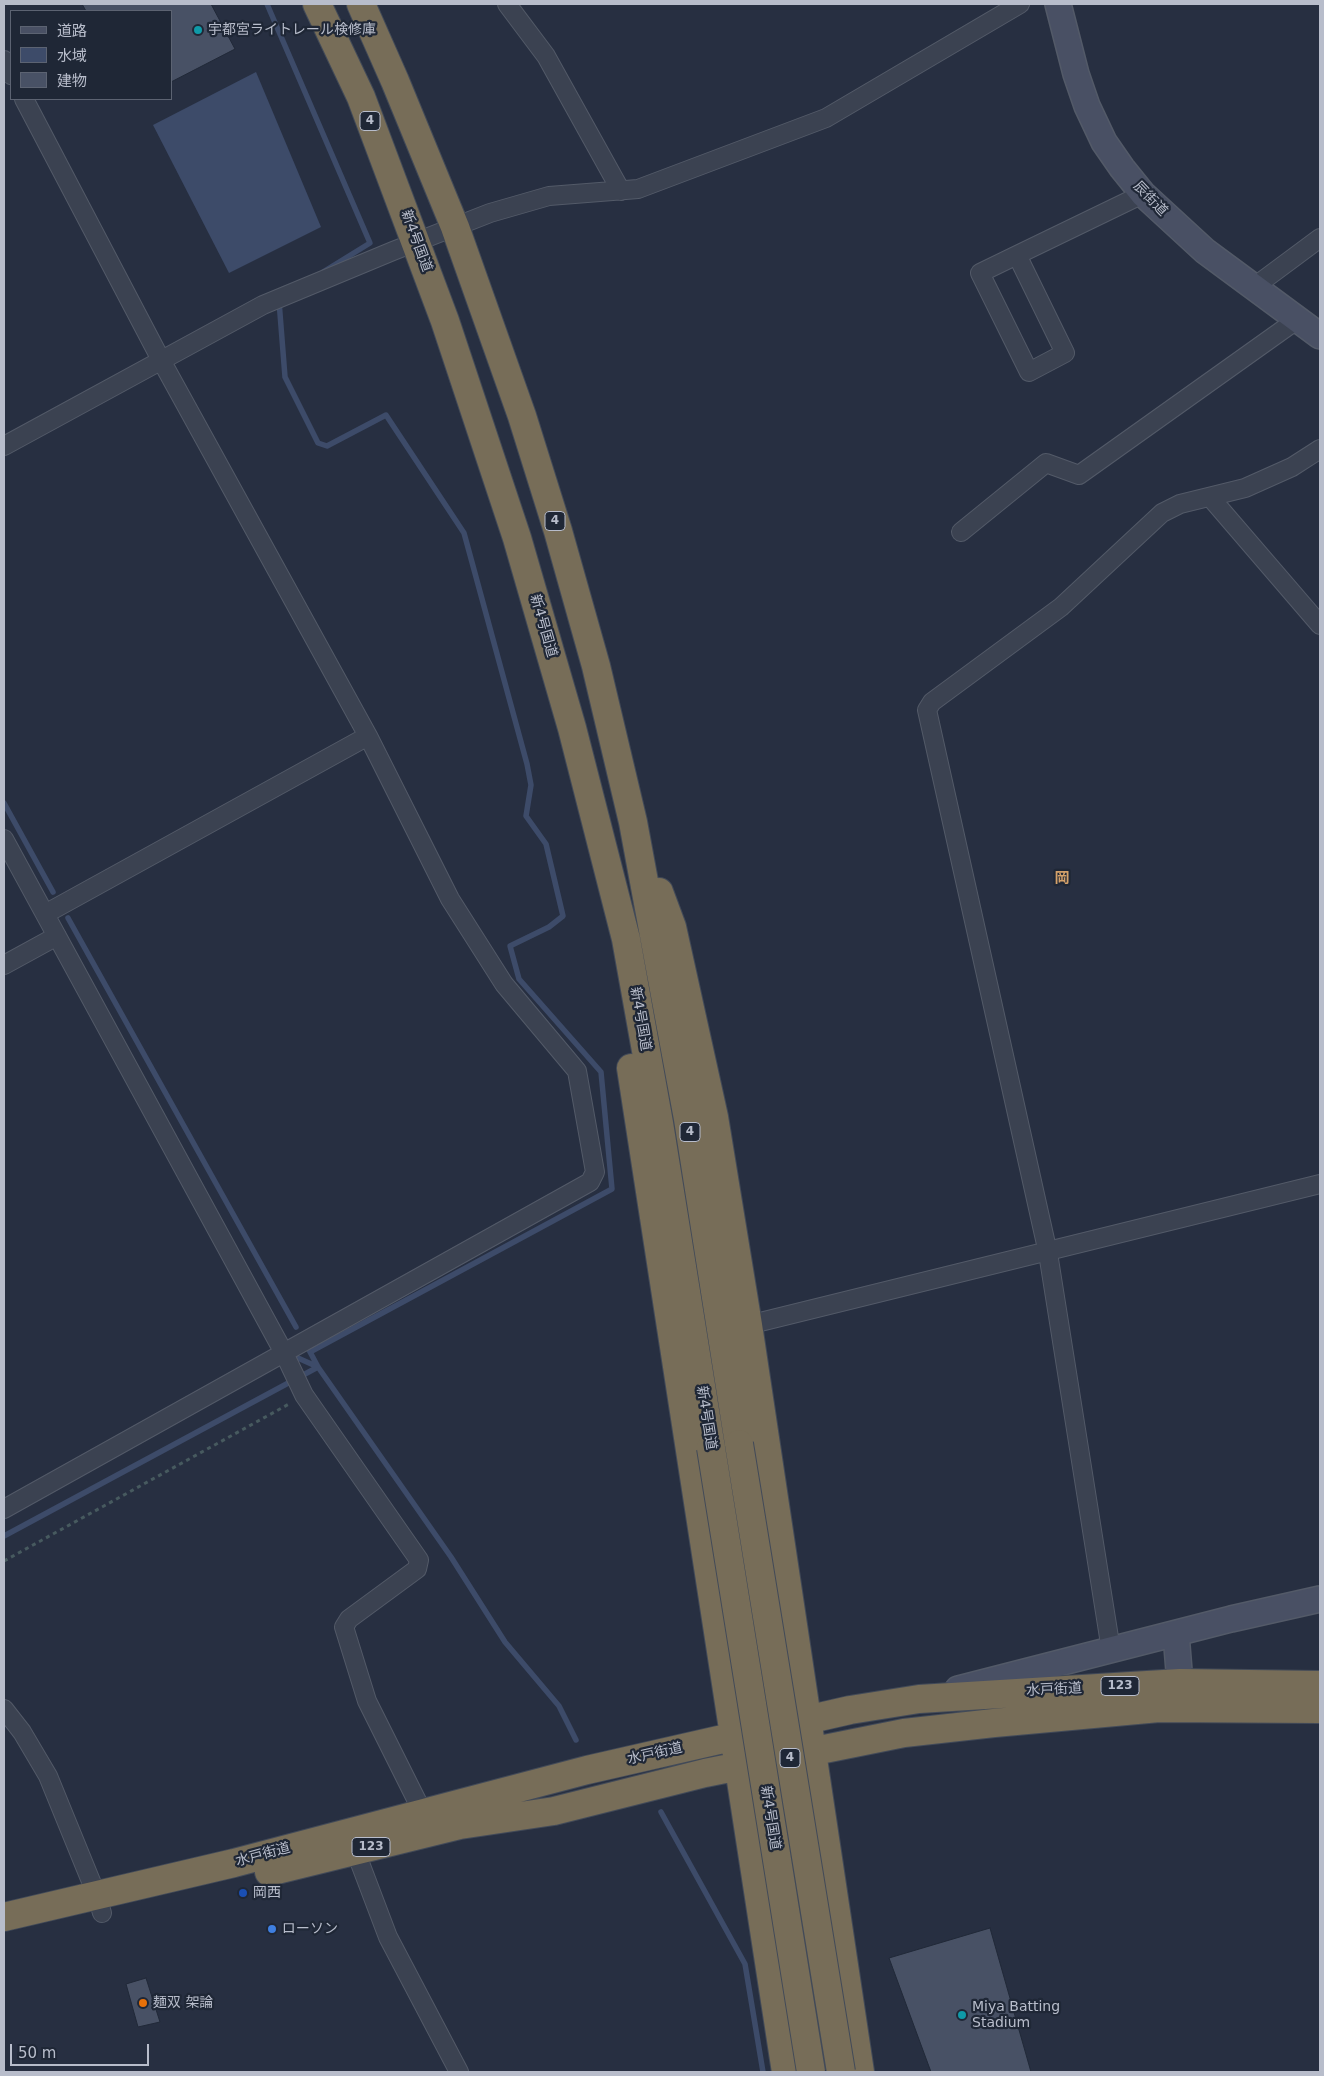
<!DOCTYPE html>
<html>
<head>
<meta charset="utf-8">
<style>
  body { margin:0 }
  #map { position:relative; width:1324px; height:2076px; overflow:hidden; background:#272f41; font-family:"DejaVu Sans","Noto Sans JP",sans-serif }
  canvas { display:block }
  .frame { position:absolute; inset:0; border:5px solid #b8bdcb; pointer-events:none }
  .legend { position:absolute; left:10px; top:10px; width:162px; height:90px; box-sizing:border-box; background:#1f2736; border:1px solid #5c6372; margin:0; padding:6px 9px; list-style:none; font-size:15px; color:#b8bdcb }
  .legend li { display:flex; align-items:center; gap:10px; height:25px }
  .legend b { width:25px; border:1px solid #5c6372 }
  .scale { position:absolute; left:10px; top:2044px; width:139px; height:22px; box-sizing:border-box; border:2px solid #b8bdcb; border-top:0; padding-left:6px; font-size:15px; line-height:18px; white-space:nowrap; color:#b8bdcb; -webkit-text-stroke:4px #1f2736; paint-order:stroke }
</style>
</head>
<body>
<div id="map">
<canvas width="1324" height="2076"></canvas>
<div class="frame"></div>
<ul class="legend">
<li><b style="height:6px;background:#495064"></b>道路</li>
<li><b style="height:14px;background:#3d4b69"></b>水域</li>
<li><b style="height:14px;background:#485165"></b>建物</li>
</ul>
<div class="scale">50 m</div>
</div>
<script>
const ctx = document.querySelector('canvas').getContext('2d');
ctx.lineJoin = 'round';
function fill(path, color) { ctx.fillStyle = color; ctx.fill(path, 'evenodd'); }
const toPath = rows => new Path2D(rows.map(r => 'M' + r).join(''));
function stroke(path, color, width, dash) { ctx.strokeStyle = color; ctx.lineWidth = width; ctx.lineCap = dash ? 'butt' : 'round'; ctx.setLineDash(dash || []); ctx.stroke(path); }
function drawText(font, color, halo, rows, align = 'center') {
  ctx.font = font + ' "DejaVu Sans","Noto Sans JP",sans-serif'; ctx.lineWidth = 4.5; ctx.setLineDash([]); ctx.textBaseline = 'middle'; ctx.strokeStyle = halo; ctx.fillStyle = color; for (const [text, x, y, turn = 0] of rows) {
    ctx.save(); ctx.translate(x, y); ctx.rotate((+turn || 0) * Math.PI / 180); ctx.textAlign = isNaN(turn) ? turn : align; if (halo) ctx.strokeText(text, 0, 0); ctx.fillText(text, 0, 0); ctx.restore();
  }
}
fill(toPath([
  [256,72,321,227,229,273,153,125]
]), '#3d4b69');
stroke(toPath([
  [267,4,370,243,323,272],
  [279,301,285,377,318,443,327,446,386,415,464,533,527,764,531,785,526,816,546,844,563,916,549,927,510,946,519,979,601,1072,612,1189,310,1352],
  [4,803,53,892],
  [68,918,296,1327],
  [309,1350,318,1367,451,1557,505,1642,559,1706,576,1740],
  [289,1354,318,1367],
  [4,1536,318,1367],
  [661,1812,745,1964,763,2072]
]), '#3d4b69', 5.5);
const building = toPath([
  [82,4,211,4,235,49,171,82,171,11,86,11,82,4],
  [990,1928,1031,2072,931,2072,889,1958,990,1928],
  [146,1978,160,2022,138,2027,126,1984,146,1978]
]);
fill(building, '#485165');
stroke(building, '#212938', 1);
const street = toPath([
  [507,4,546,56,621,191],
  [4,60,11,75],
  [1017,255,1065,353,1029,372,980,273,1017,255,1143,194],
  [1254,287,1320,238],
  [4,446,263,305,393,251,490,213,549,196,638,189,826,118,1020,4],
  [1210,497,1320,625],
  [961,532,1046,463,1079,475,1298,319],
  [4,839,284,1353,304,1395,419,1560,417,1569,349,1619,344,1627,367,1701,423,1813],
  [45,914,368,736],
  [4,965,57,936],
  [748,1325,1320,1184],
  [4,1509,590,1182,595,1172,577,1071,504,984,450,899,368,736,161,360,24,99],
  [1111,1650,1048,1253,927,710,932,702,1061,607,1162,513,1180,504,1245,488,1292,467,1320,449],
  [4,1709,22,1732,48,1776,97,1896,102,1913],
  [352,1842,388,1937,459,2072]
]);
const secondary = toPath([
  [1058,4,1076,74,1087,106,1104,142,1122,168,1143,194,1205,251,1320,336],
  [958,1689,1231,1619,1320,1599],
  [1167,1699,1180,1683,1176,1634]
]);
const highway = toPath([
  [317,4,361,97,445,321,517,538,572,728,626,939,659,1123,711,1448],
  [361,4,395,81,455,227,522,416,558,531,596,666,633,822,688,1119,739,1444],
  [659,892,672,927,714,1117,748,1325,860,2072],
  [631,1068,786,2072],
  [269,1872,460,1825,554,1811,705,1773,904,1733,994,1723,1159,1708,1320,1709],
  [4,1917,234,1863,587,1770,850,1710,919,1699,1180,1683,1320,1685]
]);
stroke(street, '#535a68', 20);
stroke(secondary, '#535a68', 28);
stroke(highway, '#424a58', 30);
stroke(toPath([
  [4,1561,289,1404]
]), '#475a5f', 3, [4, 4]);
stroke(street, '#3b4251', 18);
stroke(secondary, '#495064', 25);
stroke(highway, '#776d58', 28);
const highwayBridge = toPath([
  [739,1444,841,2072],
  [711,1448,811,2072]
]);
stroke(highwayBridge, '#424a58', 30, []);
stroke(highwayBridge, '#776d58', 28);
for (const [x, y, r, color] of [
  [198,30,5,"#0f9aa8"],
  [243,1893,5,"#1a4fb4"],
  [272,1929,5,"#3f7fe0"],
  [143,2003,5,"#e8710a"],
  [962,2015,5,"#0f9aa8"]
]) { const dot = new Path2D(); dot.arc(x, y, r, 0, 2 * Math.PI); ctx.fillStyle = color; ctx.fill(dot); stroke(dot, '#1f2736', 2); }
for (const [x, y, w] of [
  [370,121,20],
  [555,521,20],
  [690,1132,20],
  [1120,1686,38],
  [790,1758,20],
  [371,1847,38]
]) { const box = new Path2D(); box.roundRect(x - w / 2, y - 9.5, w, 19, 4); ctx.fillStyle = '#1f2736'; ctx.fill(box); stroke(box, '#b8bdcb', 1); }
drawText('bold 12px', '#b8bdcb', null, [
  ["4",370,121],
  ["4",555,521],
  ["4",690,1132],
  ["123",1120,1686],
  ["4",790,1758],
  ["123",371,1847]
]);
drawText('14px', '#b8bdcb', '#1f2736', [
  ["宇都宮ライトレール検修庫",208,30],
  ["岡西",253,1893],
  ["ローソン",282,1929],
  ["麺双 架論",153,2003],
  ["Miya Batting",972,2007],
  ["Stadium",972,2023]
], 'left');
drawText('14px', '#b8bdcb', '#1f2736', [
  ["辰街道",1150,199,46],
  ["新4号国道",416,241,70],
  ["新4号国道",543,626,74],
  ["新4号国道",640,1019,80],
  ["新4号国道",706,1418,81],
  ["水戸街道",1054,1690,-3],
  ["水戸街道",655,1754,-13],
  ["新4号国道",770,1818,81],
  ["水戸街道",263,1855,-15]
]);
drawText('bold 15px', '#d4a16a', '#1f2736', [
  ["岡",1062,879]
]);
</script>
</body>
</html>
